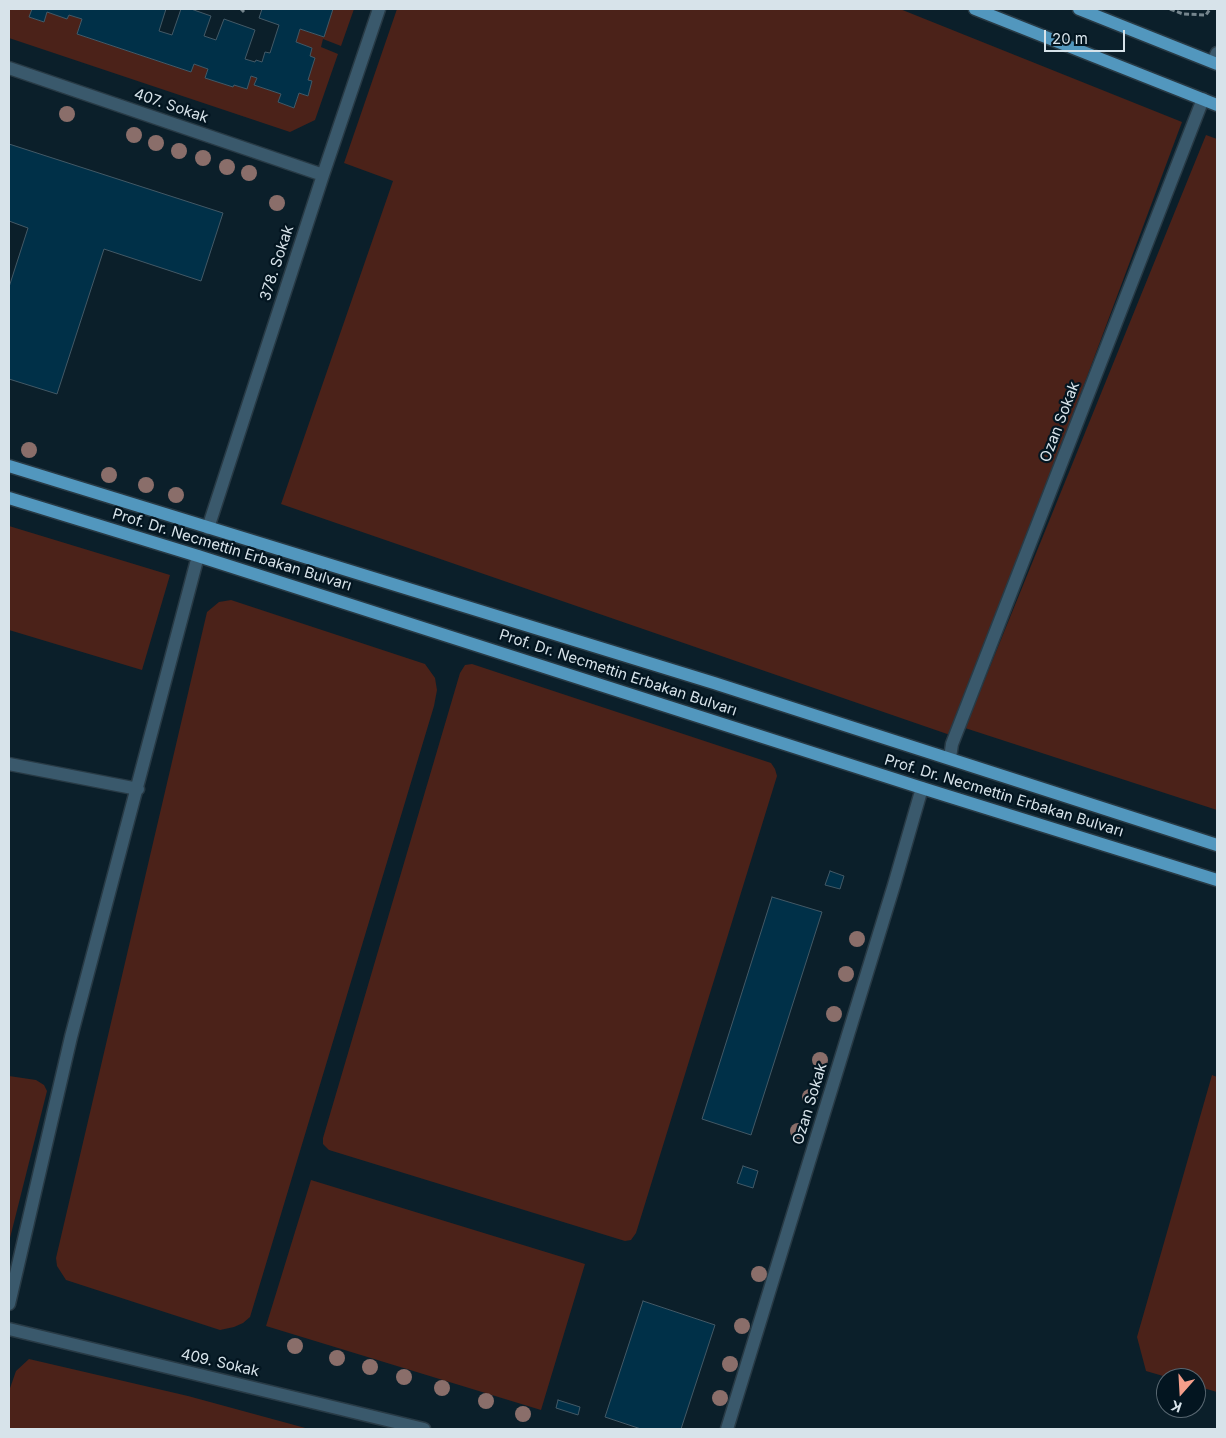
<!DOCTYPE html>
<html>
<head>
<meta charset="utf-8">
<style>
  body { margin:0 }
  #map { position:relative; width:1226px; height:1438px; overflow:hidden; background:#0b1f2a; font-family:Inter,sans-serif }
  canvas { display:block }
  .frame { position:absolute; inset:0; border:10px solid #d7e3ea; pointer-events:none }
  .north { position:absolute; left:1156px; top:1368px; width:50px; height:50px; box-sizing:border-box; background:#031520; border:1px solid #586771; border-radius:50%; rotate:199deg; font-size:14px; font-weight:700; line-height:20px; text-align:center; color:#d7e3ea }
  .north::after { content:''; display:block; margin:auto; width:18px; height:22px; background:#f49e8a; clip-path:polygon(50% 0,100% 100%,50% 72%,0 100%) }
  .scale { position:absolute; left:1044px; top:30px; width:81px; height:22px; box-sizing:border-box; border:2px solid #d7e3ea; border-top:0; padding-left:6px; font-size:15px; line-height:18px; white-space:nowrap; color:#d7e3ea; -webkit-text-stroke:4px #031520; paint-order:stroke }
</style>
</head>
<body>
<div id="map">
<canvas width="1226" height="1438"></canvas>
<div class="frame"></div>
<div class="north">K</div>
<div class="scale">20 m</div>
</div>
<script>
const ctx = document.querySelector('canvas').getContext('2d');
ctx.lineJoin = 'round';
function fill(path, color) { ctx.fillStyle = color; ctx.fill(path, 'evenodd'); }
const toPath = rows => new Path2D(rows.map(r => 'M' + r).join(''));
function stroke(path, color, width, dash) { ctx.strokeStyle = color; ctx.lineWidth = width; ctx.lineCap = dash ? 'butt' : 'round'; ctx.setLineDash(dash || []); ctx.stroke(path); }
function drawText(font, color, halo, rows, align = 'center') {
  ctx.font = font + ' Inter,sans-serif'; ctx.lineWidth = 4.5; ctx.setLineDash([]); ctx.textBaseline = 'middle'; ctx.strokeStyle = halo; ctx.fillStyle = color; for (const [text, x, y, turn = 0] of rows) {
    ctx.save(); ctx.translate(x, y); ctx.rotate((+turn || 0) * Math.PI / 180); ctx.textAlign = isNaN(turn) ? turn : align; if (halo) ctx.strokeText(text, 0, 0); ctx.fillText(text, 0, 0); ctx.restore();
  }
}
fill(toPath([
  [9,9,32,9,29,17,44,22,47,12,67,18,69,15,82,19,77,34,191,72,194,64,208,69,205,78,233,87,234,85,247,89,251,76,257,78,255,85,281,94,278,102,294,108,299,93,308,96,312,81,308,80,315,58,310,56,312,48,296,42,300,29,324,37,333,9,354,9,341,46,323,39,321,47,338,54,315,120,290,132,9,38],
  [397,9,900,9,1182,122,953,736,281,504,393,181,344,163],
  [1206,135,1217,139,1217,810,965,728],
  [9,526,170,575,142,670,9,630],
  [231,600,425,664,435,678,437,690,434,706,250,1317,243,1323,234,1327,220,1330,66,1280,57,1266,56,1258,207,612,219,602],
  [472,664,771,763,775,769,777,776,636,1233,631,1240,625,1241,329,1150,323,1144,323,1138,460,673,465,665],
  [1212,1075,1217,1077,1217,1392,1196,1386,1196,1378,1170,1378,1146,1371,1137,1337],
  [9,1076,36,1080,44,1085,47,1091,9,1242],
  [311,1180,585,1264,541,1410,266,1326],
  [29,1359,188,1396,309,1429,9,1429,9,1391,16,1371]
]), '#4b2219');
const building = toPath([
  [32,9,166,9,159,31,172,35,181,9,191,9,211,16,204,36,216,40,224,19,255,30,245,59,255,62,256,60,262,62,265,52,270,53,279,25,259,18,262,9,333,9,324,37,300,29,296,42,312,48,310,56,315,58,308,80,312,81,308,96,299,93,294,108,278,102,281,94,254,85,257,78,251,76,247,89,234,85,233,87,205,78,208,69,194,64,191,72,77,34,82,19,69,15,67,19,47,12,44,22,29,17,32,9],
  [9,144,223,213,201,281,104,249,57,394,9,379,9,287,28,228,9,221,9,144],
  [830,871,844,876,840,889,825,885,830,871],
  [772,897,822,912,751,1135,702,1119,772,897],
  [743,1166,758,1171,753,1188,737,1183,743,1166],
  [643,1301,715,1325,681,1429,641,1429,605,1417,643,1301],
  [558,1400,580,1407,578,1415,556,1408,558,1400]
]);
fill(building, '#003048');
stroke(building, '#435966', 1);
const minor = toPath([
  [1213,62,1217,53],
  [9,68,323,175],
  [208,528,323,175,379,9],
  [950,758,952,744,1203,99],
  [9,764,138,789],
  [9,1304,71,1037,198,556],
  [9,1329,424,1429],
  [727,1429,894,885,922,788]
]);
const major = toPath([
  [975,9,1217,105],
  [1079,9,1217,64],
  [9,466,714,683,1217,845],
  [9,498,198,556,922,788,1217,880]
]);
stroke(minor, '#283a45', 15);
stroke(major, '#283a45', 15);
stroke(toPath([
  [241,9,244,12],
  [1170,9,1183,14,1206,15,1210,9]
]), '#75858d', 3, [5, 2.5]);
stroke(minor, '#3a596c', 12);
stroke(major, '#5297be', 12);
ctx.fillStyle = '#8a6e6a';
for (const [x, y] of [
  [67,114],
  [134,135],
  [156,143],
  [179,151],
  [203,158],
  [227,167],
  [249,173],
  [277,203],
  [29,450],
  [109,475],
  [146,485],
  [176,495],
  [857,939],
  [846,974],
  [834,1014],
  [820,1060],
  [810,1097],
  [798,1131],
  [759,1274],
  [742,1326],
  [295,1346],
  [337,1358],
  [730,1364],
  [370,1367],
  [404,1377],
  [442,1388],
  [720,1398],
  [486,1401],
  [523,1414]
]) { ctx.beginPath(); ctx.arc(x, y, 8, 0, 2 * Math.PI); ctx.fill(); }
drawText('15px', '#d7e3ea', '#031520', [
  ["407. Sokak",171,106,19],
  ["378. Sokak",277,263,-72],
  ["Ozan Sokak",1060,422,-69],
  ["Prof. Dr. Necmettin Erbakan Bulvarı",232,550,17],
  ["Prof. Dr. Necmettin Erbakan Bulvarı",618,673,18],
  ["Prof. Dr. Necmettin Erbakan Bulvarı",1004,796,17],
  ["Ozan Sokak",810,1104,-73],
  ["409. Sokak",220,1363,13]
]);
</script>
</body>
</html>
